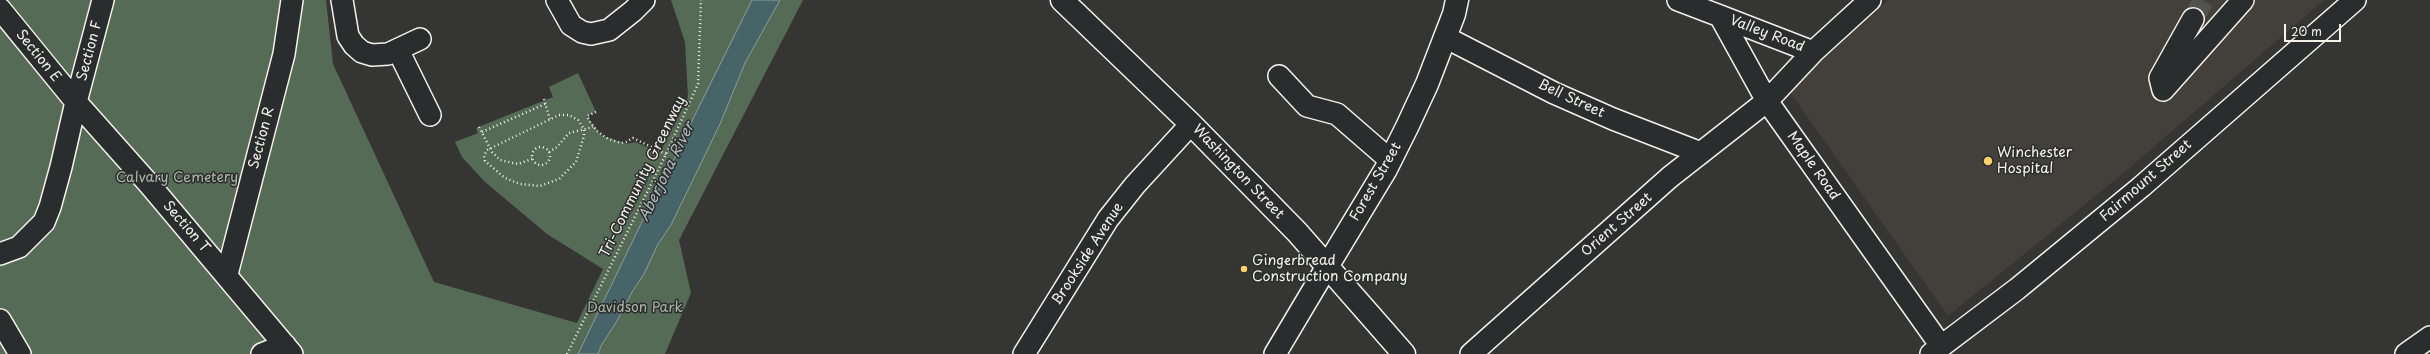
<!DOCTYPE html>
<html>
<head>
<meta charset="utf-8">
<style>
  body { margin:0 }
  #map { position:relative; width:2430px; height:354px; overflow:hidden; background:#353634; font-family:"Playpen Sans",sans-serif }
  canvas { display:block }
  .scale { position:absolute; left:2284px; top:24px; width:57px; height:18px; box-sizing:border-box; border:2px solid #f4f1e8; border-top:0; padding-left:5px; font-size:12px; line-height:14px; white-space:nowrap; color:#f4f1e8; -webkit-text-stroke:3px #2a2d2e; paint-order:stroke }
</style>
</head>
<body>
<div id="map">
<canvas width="2430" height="354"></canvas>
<div class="scale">20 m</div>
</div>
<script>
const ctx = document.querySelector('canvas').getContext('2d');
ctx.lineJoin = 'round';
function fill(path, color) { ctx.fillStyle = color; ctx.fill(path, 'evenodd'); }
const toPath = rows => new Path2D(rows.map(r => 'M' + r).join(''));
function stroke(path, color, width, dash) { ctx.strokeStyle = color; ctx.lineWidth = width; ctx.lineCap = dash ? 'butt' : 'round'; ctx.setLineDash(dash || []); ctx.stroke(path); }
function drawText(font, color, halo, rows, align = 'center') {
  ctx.font = font + ' "Playpen Sans",sans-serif'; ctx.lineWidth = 3; ctx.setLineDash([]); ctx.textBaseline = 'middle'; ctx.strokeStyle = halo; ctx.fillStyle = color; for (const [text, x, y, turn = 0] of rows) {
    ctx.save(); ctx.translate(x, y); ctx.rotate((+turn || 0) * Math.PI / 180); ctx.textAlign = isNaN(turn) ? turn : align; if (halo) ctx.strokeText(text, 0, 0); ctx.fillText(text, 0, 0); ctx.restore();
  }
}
fill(toPath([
  [1888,0,2324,0,2120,176,1948,316,1789,91]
]), '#43403b');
fill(toPath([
  [0,0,326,0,333,64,434,282,577,323,603,269,547,234,484,181,462,157,455,142,478,133,476,128,553,97,549,87,578,73,596,112,587,116,601,135,627,144,635,142,660,153,688,97,685,42,671,0,803,0,679,240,691,293,665,354,0,354]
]), '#566b56');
const water = toPath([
  [752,0,780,0,745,63,720,124,671,225,658,244,644,274,632,292,617,321,601,346,598,354,578,354,652,201,668,174,682,141,752,0]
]);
fill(water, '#476568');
stroke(water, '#8c9d9b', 1);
stroke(toPath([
  [2193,19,2204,0]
]), '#52524f', 21, [21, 10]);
const minor = toPath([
  [342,0,348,36,354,45,362,52,372,55,388,54,420,39],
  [557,0,571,25,582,32,591,34,609,30,633,11,644,0],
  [1678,0,1720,16,1767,101,1941,346],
  [0,9,76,102],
  [1720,16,1813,52,1870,0],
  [2193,19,2160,78,2163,90,2243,0],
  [1445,37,1554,93,1613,119,1701,153],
  [398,50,430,115],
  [1279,76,1307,106,1337,114,1390,160],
  [76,102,103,0],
  [0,254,19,247,44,222,50,207,61,167,76,102,149,184,292,354],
  [227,274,284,54,292,0],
  [0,320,20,354],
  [262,354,285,345],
  [1024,354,1108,219,1135,185,1191,124],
  [1275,354,1328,265],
  [1471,354,1670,177,1767,101,1813,52],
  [1931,354,2017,289,2141,187,2355,0],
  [2406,354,2430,337]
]);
const major = toPath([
  [1062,0,1191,124,1297,232,1404,354],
  [1328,265,1386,169,1407,127,1427,84,1454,14,1457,0]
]);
stroke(minor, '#f4f1e8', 24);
stroke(major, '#f4f1e8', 25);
stroke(toPath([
  [544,99,550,120],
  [596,112,587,116,590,122,597,131,608,139,621,143,626,142,633,138,666,154],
  [559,115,569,115,578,120,584,129,584,136,576,162,559,179,540,186,520,184,505,178,485,161,484,156,487,150,559,115],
  [479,127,492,152,500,160,518,164,532,159],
  [482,132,545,104],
  '532 156a9 9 0 1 1 18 0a9 9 0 1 1-18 0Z',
  [549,152,557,147,569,133,593,127],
  [567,354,666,154,698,84,701,0]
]), '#f4f1e8', 2.5, [1, 3]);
stroke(minor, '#2a2d2e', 21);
stroke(major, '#2a2d2e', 22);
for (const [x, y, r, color] of [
  [1988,161,5,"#ffd166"],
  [1244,269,4,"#ffd166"]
]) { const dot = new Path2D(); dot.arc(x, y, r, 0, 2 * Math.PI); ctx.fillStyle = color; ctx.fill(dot); stroke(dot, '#2a2d2e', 1.5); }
drawText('14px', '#f4f1e8', '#2a2d2e', [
  ["Valley Road",1767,34,21],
  ["Section F",90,51,-75],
  ["Section E",38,56,51],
  ["Bell Street",1571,99,25],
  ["Section R",262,138,-75],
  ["Maple Road",1813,166,55],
  ["Washington Street",1238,172,46],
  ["Tri-Community Greenway",643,177,-64],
  ["Fairmount Street",2146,181,-41],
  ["Forest Street",1376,182,-60],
  ["Orient Street",1617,225,-41],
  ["Section T",186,227,49],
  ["Brookside Avenue",1088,254,-57]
]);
drawText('14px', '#f4f1e8', '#2a2d2e', [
  ["Winchester",1997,153],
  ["Hospital",1997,169],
  ["Gingerbread",1252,261],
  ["Construction Company",1252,277]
], 'left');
drawText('14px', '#adb5a6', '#2a2d2e', [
  ["Calvary Cemetery",177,178],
  ["Davidson Park",635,308]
]);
drawText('italic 15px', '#afb9b5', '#2a2d2e', [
  ["Aberjona River",667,172,-64]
]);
</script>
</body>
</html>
